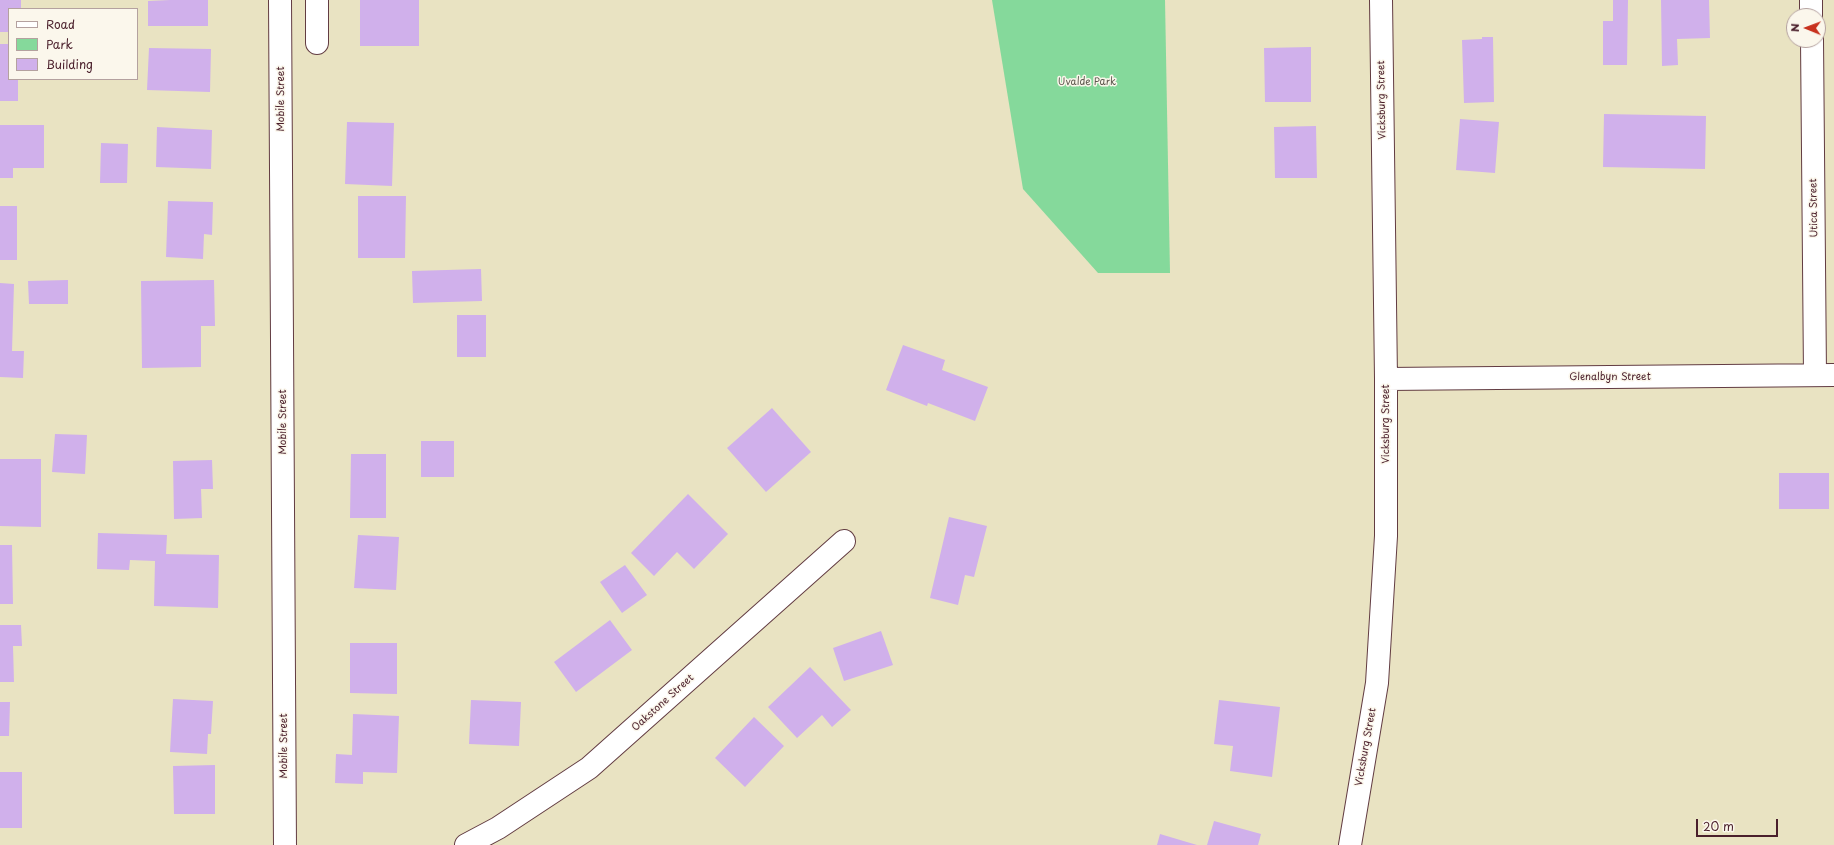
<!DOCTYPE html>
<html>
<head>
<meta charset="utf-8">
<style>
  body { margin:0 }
  #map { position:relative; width:1834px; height:845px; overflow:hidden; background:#e9e3c2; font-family:"Playpen Sans",sans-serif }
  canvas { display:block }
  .legend { position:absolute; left:8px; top:8px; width:130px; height:72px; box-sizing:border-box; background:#fbf7ec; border:1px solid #b4a19f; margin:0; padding:5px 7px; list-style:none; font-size:12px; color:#4a1f2b }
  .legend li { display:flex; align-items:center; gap:8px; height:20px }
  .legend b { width:20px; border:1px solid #b4a19f }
  .north { position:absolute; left:1786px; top:8px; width:40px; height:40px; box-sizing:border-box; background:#fbf7ec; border:1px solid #b4a19f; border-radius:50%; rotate:271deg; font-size:11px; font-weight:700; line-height:16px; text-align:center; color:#4a1f2b }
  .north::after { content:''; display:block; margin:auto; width:14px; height:18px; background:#c8321e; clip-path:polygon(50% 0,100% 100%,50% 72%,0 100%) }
  .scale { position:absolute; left:1696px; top:819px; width:82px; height:18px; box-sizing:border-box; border:2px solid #4a1f2b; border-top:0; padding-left:5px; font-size:12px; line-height:14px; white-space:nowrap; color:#4a1f2b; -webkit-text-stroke:3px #fbf7ec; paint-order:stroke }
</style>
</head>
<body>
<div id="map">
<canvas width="1834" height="845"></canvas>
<ul class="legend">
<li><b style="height:5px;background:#fff"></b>Road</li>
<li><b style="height:11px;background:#85d99b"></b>Park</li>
<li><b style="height:11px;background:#d0b0eb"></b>Building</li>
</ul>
<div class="north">N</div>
<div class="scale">20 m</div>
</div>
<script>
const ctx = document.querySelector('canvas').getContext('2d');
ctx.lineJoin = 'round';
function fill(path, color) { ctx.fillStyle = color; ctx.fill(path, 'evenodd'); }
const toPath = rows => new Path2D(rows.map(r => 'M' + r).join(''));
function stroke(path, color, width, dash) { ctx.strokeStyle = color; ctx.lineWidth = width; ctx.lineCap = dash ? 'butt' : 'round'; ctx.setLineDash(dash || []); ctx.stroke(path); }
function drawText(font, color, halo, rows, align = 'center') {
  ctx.font = font + ' "Playpen Sans",sans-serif'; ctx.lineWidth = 3; ctx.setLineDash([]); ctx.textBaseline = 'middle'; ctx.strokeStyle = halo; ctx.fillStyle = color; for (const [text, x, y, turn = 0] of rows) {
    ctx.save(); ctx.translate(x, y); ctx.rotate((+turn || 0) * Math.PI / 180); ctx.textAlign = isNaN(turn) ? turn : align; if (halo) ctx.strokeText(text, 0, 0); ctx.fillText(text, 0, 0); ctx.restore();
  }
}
fill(toPath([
  [992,0,1165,0,1170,273,1098,273,1023,189]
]), '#85d99b');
fill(toPath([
  [0,0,21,0,21,9,9,9,9,32,0,32],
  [170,0,208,0,208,26,148,26,148,1],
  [360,0,419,0,419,46,360,46],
  [1613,0,1628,0,1627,65,1603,65,1603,21,1613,21],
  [1661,0,1709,0,1710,38,1677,39,1678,65,1662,66],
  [1482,37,1493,37,1494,102,1464,103,1462,40,1482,39],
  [0,44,9,44,9,79,18,79,18,101,0,101],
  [1311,47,1311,102,1265,102,1264,48],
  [149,48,211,49,210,92,147,90],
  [1604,114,1706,116,1705,169,1603,167],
  [1460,119,1499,122,1495,173,1456,170],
  [347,122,394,123,392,186,345,184],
  [0,125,44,125,44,168,13,168,13,178,0,178],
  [1316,126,1317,178,1275,178,1274,127],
  [157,127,212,130,211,169,156,167],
  [101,143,128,144,127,183,100,183],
  [358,196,406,196,405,258,358,258],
  [168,201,213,202,212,235,204,234,203,259,166,257],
  [0,206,17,206,17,260,0,260],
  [481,269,482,301,413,303,412,271],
  [68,280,68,304,29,304,28,281],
  [214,280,215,326,201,326,201,367,142,368,141,281],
  [0,283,14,284,12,351,24,351,23,378,0,377],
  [457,315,486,315,486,357,457,357],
  [903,345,945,360,942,370,988,387,975,421,928,403,927,406,886,390],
  [772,408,811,452,766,492,727,448],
  [55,434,87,435,85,474,52,472],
  [421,441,454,441,454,477,421,477],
  [351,454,386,454,386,518,350,518],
  [0,459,41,459,41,527,0,526],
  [212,460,213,489,201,489,202,518,174,519,173,461],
  [1779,473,1829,473,1829,509,1779,509],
  [688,494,728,534,694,569,677,552,654,576,631,553],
  [949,517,987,526,974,577,965,575,958,605,930,598],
  [98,533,167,535,166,554,219,555,218,608,154,606,155,561,130,560,129,570,97,569],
  [358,535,399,537,396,590,354,588],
  [0,545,12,545,13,604,0,604],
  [625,565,647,595,622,613,600,582],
  [610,620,632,650,576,692,554,662],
  [0,625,21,625,22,646,13,646,14,682,0,682],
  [881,631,893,665,844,681,833,648],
  [350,643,397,643,397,694,350,693],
  [810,667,851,710,832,727,822,715,797,738,768,707],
  [173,699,213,701,211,734,208,734,207,754,170,752],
  [471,700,521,702,519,746,469,744],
  [1219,700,1280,707,1272,777,1230,771,1233,746,1214,744],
  [0,702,10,702,9,736,0,736],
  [353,714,399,716,397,773,363,772,363,784,335,783,336,754,352,755],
  [754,717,784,746,745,787,715,758],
  [215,765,215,814,174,814,173,766],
  [0,772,22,772,22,828,0,828],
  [1214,821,1261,834,1258,845,1207,845],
  [1160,834,1197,845,1157,845]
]), '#d0b0eb');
const minor = toPath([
  [280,0,285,845],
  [317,0,317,43],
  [1811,0,1811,16],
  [1812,40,1815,375],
  [1386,379,1834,375],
  [466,845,498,828,589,768,844,541],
  [1350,845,1377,683,1386,536,1386,379,1381,0]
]);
stroke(minor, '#623c42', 24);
stroke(minor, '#fff', 22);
drawText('10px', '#5c574d', '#fbf7ec', [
  ["Uvalde Park",1087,82]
]);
drawText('10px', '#4a1f2b', '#fbf7ec', [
  ["Mobile Street",281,99,-90],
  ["Vicksburg Street",1382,100,-91],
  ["Utica Street",1814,208,-91],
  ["Glenalbyn Street",1610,377],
  ["Mobile Street",283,422,-90],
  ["Vicksburg Street",1386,424,-90],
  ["Oakstone Street",663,703,-42],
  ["Mobile Street",284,746,-90],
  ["Vicksburg Street",1366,747,-80]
]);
</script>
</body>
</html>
